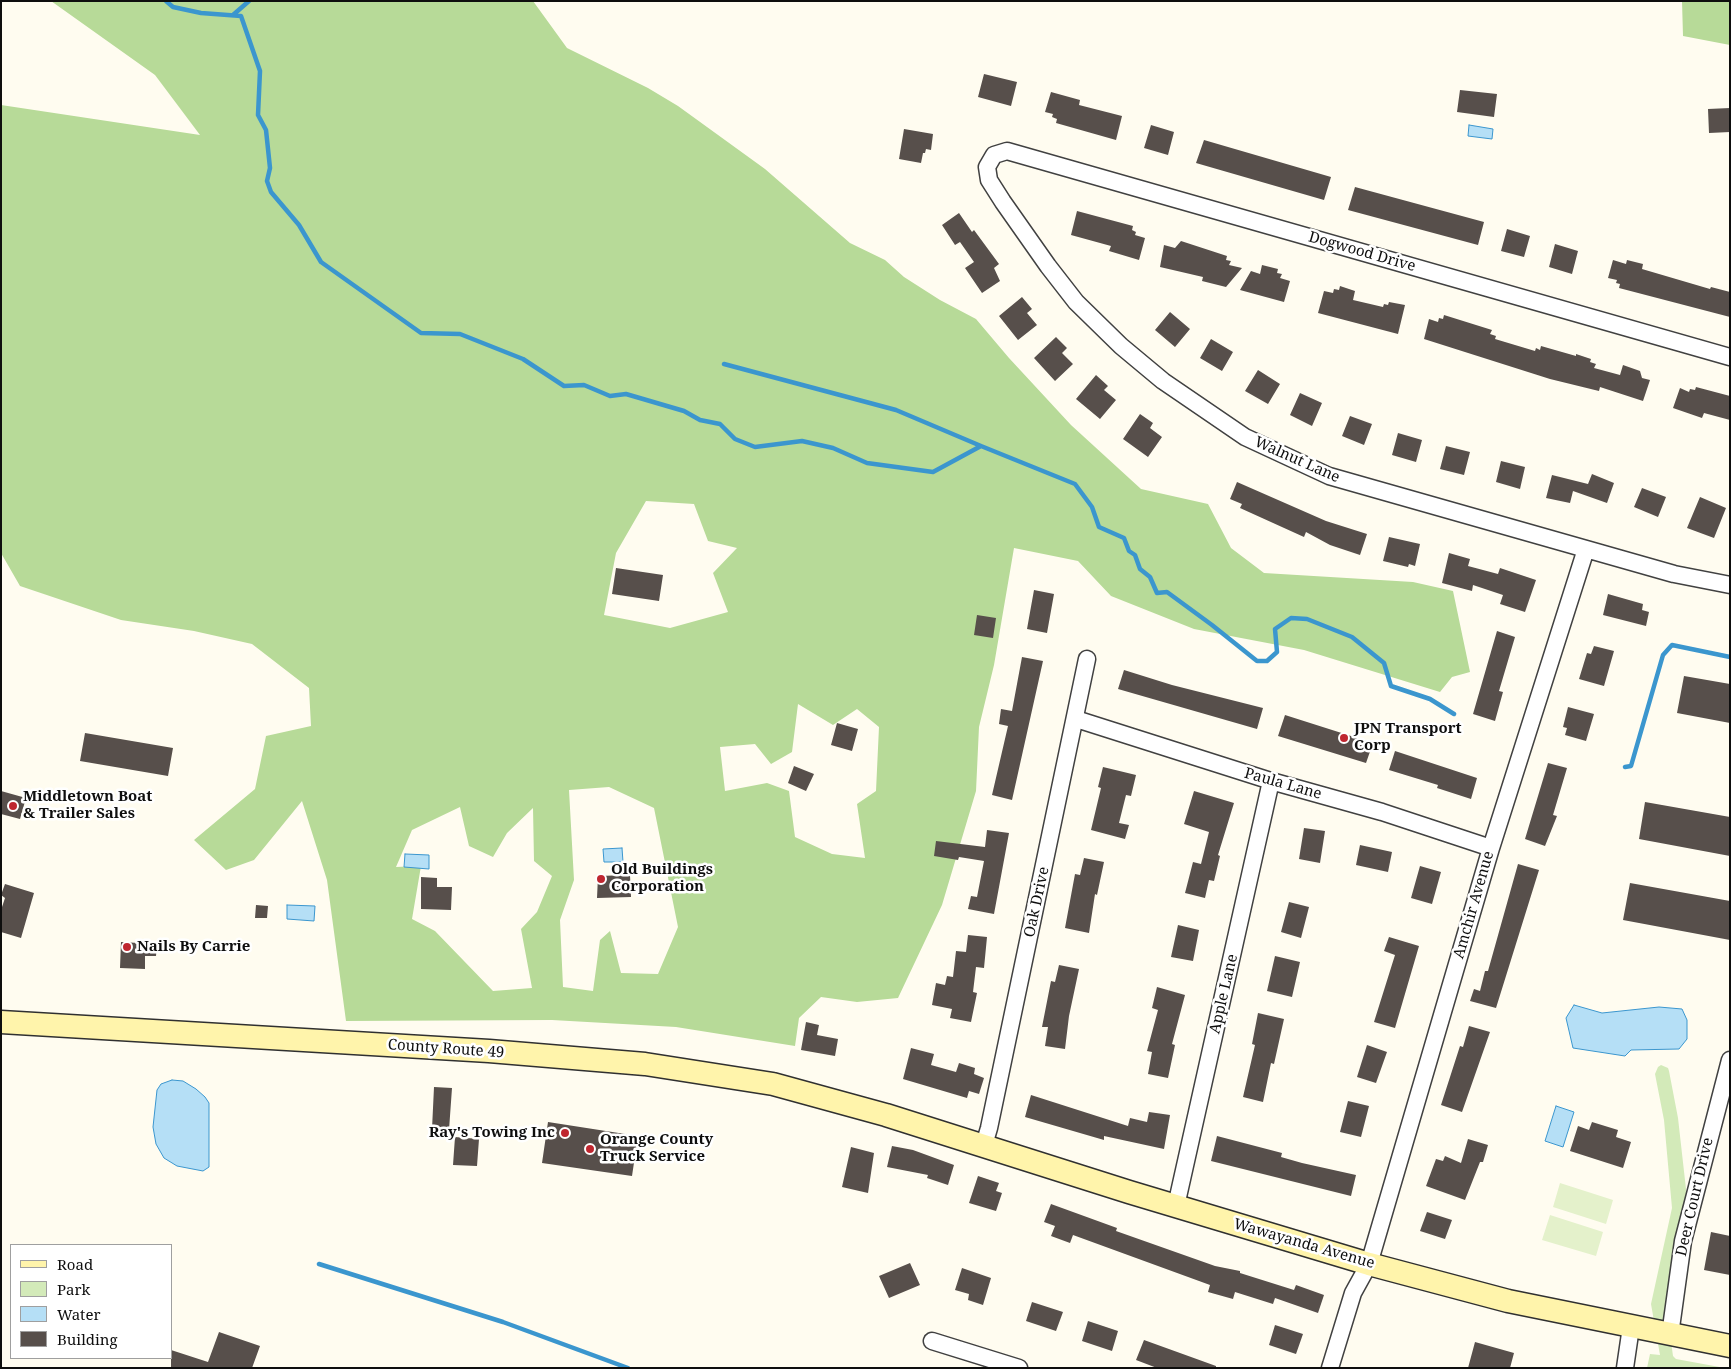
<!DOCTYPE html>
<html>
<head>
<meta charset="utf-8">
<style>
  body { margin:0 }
  #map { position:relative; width:1731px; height:1369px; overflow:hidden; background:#fffcf0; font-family:"Noto Serif",serif }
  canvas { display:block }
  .frame { position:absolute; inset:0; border:2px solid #0e0e0e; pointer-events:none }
  .legend { position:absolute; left:10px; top:1244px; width:162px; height:115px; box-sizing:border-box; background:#fff; border:1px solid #9f9f9f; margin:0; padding:6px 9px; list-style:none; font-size:15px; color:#0e0e0e }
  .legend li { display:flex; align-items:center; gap:10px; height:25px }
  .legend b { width:25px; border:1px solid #9f9f9f }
</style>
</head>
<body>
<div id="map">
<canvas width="1731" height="1369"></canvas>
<div class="frame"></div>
<ul class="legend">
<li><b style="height:6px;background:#fff4ab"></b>Road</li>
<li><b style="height:14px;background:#d3eab9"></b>Park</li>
<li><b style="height:14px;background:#b5dff6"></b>Water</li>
<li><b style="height:14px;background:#574f4b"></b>Building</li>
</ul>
</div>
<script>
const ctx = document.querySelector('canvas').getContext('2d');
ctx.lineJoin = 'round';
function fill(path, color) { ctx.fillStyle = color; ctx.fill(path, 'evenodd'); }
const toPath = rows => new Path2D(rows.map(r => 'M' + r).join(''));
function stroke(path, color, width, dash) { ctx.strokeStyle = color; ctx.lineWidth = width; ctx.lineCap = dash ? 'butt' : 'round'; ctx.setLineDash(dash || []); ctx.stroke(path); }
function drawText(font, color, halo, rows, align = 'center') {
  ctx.font = font + ' "Noto Serif",serif'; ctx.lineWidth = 5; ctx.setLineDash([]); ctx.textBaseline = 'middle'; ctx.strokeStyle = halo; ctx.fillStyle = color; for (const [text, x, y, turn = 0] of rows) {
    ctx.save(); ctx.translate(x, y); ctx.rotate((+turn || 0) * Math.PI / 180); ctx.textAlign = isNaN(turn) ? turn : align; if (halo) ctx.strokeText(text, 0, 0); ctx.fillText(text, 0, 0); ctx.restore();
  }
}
fill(toPath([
  [1661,1065,1668,1068,1669,1071,1678,1118,1687,1198,1686,1210,1666,1305,1673,1356,1676,1359,1725,1368,1647,1368,1650,1354,1660,1355,1651,1304,1672,1208,1664,1120,1655,1074,1658,1067]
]), '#d3eab9');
fill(toPath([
  [51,1,533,1,567,48,648,88,678,106,765,169,850,243,885,260,904,277,940,300,976,319,1009,358,1071,425,1141,489,1208,504,1231,548,1264,573,1413,582,1453,591,1470,672,1452,677,1440,692,1304,650,1194,629,1111,596,1078,561,1014,548,994,665,979,727,976,791,942,905,898,998,857,1002,821,997,799,1018,795,1046,676,1027,552,1020,346,1021,327,880,302,801,254,860,226,870,194,840,255,789,266,736,311,726,309,688,252,644,194,631,121,620,20,586,1,553,1,105,200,135,155,75],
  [646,501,694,504,708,541,737,548,713,573,728,612,670,628,604,615,616,553],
  [798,704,833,725,857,709,879,727,876,791,857,804,865,858,832,854,795,837,789,791,767,783,725,791,720,747,755,744,771,764,792,752],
  [609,787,654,808,678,927,658,974,621,973,610,931,600,940,593,991,563,987,560,920,574,880,569,790],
  [460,807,469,846,493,857,507,833,533,808,534,861,552,876,537,912,521,929,532,988,493,991,435,931,412,919,421,866,396,867,412,830],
  [1682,1,1730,1,1730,45,1683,36]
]), '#b7da98');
fill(toPath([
  [1560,1183,1613,1200,1606,1224,1553,1207],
  [1550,1215,1603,1232,1596,1256,1542,1240]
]), '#e4f1cb');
const water = toPath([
  [1469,125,1493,129,1492,139,1468,136,1469,125],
  [622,848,623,862,604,862,603,849,622,848],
  [405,854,429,855,429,869,404,867,405,854],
  [287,905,315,906,314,921,287,919,287,905],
  [1574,1005,1602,1013,1659,1007,1682,1009,1687,1020,1687,1039,1679,1049,1631,1050,1625,1056,1573,1048,1566,1018,1574,1005],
  [172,1080,183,1081,196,1089,205,1097,209,1103,209,1167,203,1171,177,1166,164,1158,156,1144,153,1127,157,1090,161,1084,172,1080],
  [1556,1106,1574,1112,1563,1147,1545,1141,1556,1106]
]);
fill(water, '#b5dff6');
stroke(water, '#3b96ce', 1);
stroke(toPath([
  [166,1,173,7,201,13,241,16,260,71,258,115,266,130,270,168,267,181,271,192,299,225,321,262,421,333,460,334,523,359,564,386,584,385,610,396,626,394,684,411,700,420,720,424,735,439,755,447,802,441,833,448,867,463,933,472,981,446,1075,484,1092,507,1099,527,1124,538,1129,551,1135,555,1140,569,1150,577,1157,593,1167,592,1212,625,1257,661,1267,661,1277,652,1275,629,1291,618,1307,619,1352,637,1384,663,1391,686,1430,699,1454,714],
  [233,15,249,1],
  [724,364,896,410,981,446],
  [1625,767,1631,766,1663,655,1672,645,1730,657],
  [319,1264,503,1322,628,1368]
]), '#3b96ce', 4.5);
fill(toPath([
  [984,74,1017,82,1011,106,978,97],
  [1460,90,1497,94,1494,117,1457,112],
  [1051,92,1080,100,1079,105,1122,116,1116,140,1056,123,1057,119,1052,117,1053,114,1045,112],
  [1730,108,1730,132,1709,133,1708,109],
  [1151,125,1174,132,1168,155,1144,148],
  [904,129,933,134,931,150,926,149,925,153,923,153,921,163,899,159],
  [1204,140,1331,177,1324,200,1196,163],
  [1355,187,1484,222,1478,245,1348,210],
  [1077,211,1133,226,1132,230,1136,232,1135,235,1145,238,1139,260,1109,251,1111,246,1071,235],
  [959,213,972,232,974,230,999,264,994,268,1000,281,982,293,965,268,974,262,960,242,955,245,942,225],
  [1507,229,1530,236,1524,257,1501,251],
  [1181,241,1227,256,1226,260,1231,261,1229,265,1242,268,1226,287,1202,281,1203,277,1160,267,1164,245,1175,248],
  [1555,244,1578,251,1572,274,1549,267],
  [1613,260,1626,264,1627,260,1643,264,1642,269,1710,289,1711,287,1730,292,1730,317,1619,288,1620,284,1616,283,1617,280,1608,278],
  [1262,265,1278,269,1277,273,1282,274,1280,278,1290,281,1284,302,1240,290,1251,271,1260,274],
  [1340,286,1355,291,1353,300,1383,307,1384,304,1388,305,1389,302,1405,305,1398,334,1318,313,1324,291,1333,293,1334,289,1339,290],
  [1022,297,1032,309,1027,313,1037,325,1018,340,999,316],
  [1170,312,1190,329,1175,347,1155,330],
  [1444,315,1492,330,1490,334,1496,336,1495,339,1535,351,1536,348,1540,350,1541,346,1576,356,1576,354,1591,359,1590,362,1596,364,1594,368,1620,375,1623,365,1640,371,1642,378,1650,380,1643,401,1600,387,1599,391,1550,379,1424,339,1429,319,1438,322,1439,318,1443,319],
  [1056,337,1067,348,1062,353,1073,364,1055,381,1034,358],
  [1211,339,1233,352,1222,371,1200,358],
  [1258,370,1280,384,1268,404,1245,391],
  [1096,375,1108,386,1104,390,1116,400,1100,419,1076,399],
  [1696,387,1730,396,1730,420,1704,413,1702,418,1673,408,1680,388,1689,392,1690,389,1695,390],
  [1300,393,1322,403,1312,426,1290,415],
  [1140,414,1153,423,1150,428,1162,437,1148,457,1123,439],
  [1350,416,1372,424,1364,445,1342,436],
  [1398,433,1422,440,1416,462,1392,455],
  [1446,446,1470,452,1464,475,1440,469],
  [1501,461,1525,467,1520,489,1496,482],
  [1592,474,1614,483,1607,503,1573,491,1570,503,1546,498,1552,475,1588,484],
  [1237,482,1326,521,1367,534,1360,555,1330,545,1306,532,1304,537,1240,508,1242,504,1230,499],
  [1642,488,1666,497,1658,517,1634,507],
  [1700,497,1726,508,1714,538,1687,528],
  [1389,537,1420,544,1415,566,1409,564,1408,567,1383,561],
  [1449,553,1470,559,1468,566,1498,574,1500,568,1536,580,1525,612,1500,604,1503,595,1473,585,1472,591,1442,583],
  [616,568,663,575,659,601,612,594],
  [1034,590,1054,594,1047,633,1027,629],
  [1608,594,1643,604,1642,610,1649,612,1646,626,1603,615],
  [977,615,996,618,993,638,974,635],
  [1497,631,1515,637,1499,691,1503,692,1495,721,1473,714],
  [1594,646,1614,651,1604,686,1579,679,1587,653,1591,654],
  [1022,657,1043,661,1012,800,992,795,1008,726,999,724,1001,709,1012,711],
  [1124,670,1172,685,1263,708,1257,729,1118,689],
  [1684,676,1730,684,1730,723,1677,713],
  [1568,707,1594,714,1586,741,1565,735,1567,728,1563,727],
  [1285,715,1373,743,1366,763,1278,736],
  [837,723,858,729,852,751,831,745],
  [85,733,173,748,168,776,80,761],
  [1395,751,1477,778,1471,799,1437,788,1438,785,1389,770],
  [1548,763,1567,768,1553,815,1557,816,1545,846,1525,839],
  [794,766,814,774,806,791,788,783],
  [1103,767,1136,775,1131,796,1126,795,1119,823,1129,825,1125,839,1091,830,1101,788,1098,787],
  [1,791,26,798,20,819,1,814],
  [1194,791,1234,803,1218,855,1220,856,1214,881,1209,880,1205,898,1185,893,1193,862,1201,864,1209,832,1184,824],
  [1645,802,1730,817,1730,856,1639,839],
  [1304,828,1325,831,1320,863,1299,859],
  [987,830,1009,833,994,914,968,909,971,896,977,897,984,861,959,857,958,860,934,856,936,841,985,847],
  [1360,845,1392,852,1388,872,1356,865],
  [1084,858,1104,862,1097,895,1095,894,1089,933,1065,928,1075,874,1080,875],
  [1518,864,1539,870,1496,1008,1470,1001,1474,989,1480,991,1485,971,1488,971],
  [1420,866,1441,872,1432,904,1411,898],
  [630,875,631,897,597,898,598,876],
  [421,877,437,878,437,887,452,887,451,910,421,909],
  [1630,883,1730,901,1730,940,1623,920],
  [5,884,34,893,21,938,1,932,1,910,5,898,1,895],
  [1289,902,1309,907,1301,938,1281,932],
  [256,905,268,906,267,918,255,918],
  [1178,925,1199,930,1193,961,1171,957],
  [968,935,987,937,984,968,976,967,973,992,977,993,971,1022,950,1018,952,1009,932,1005,936,983,945,985,947,976,953,977,956,951,966,952],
  [1389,937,1419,946,1395,1028,1374,1022,1395,955,1384,951],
  [121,942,157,944,156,956,145,956,145,969,120,968],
  [1275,956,1300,962,1292,997,1267,991],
  [1059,965,1079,969,1069,1016,1065,1049,1045,1046,1048,1027,1042,1027,1051,981,1055,982],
  [1157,987,1185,995,1172,1044,1175,1045,1168,1078,1148,1074,1152,1052,1147,1051,1158,1010,1152,1008],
  [1258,1013,1284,1019,1274,1064,1271,1063,1263,1102,1243,1097,1255,1045,1252,1044],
  [806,1022,819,1025,817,1035,838,1039,835,1056,801,1050],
  [1469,1026,1490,1032,1462,1112,1441,1105,1460,1046,1463,1047],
  [1367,1045,1387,1052,1376,1083,1357,1077],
  [911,1048,934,1054,931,1065,956,1072,959,1063,975,1068,974,1074,984,1078,979,1094,969,1091,967,1098,903,1079],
  [434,1087,452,1088,449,1130,432,1129],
  [1031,1095,1128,1126,1130,1118,1147,1122,1149,1112,1170,1115,1164,1149,1104,1136,1104,1140,1025,1117],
  [1348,1101,1369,1106,1361,1137,1340,1132],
  [548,1122,638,1136,632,1176,542,1163],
  [1592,1122,1618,1130,1616,1137,1631,1142,1623,1168,1570,1151,1578,1126,1589,1130],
  [1217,1136,1282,1153,1281,1157,1302,1163,1356,1175,1351,1196,1211,1161],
  [455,1137,479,1139,477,1166,453,1165],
  [1468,1139,1488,1145,1483,1162,1480,1162,1465,1200,1426,1186,1436,1159,1443,1161,1445,1156,1461,1163],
  [892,1146,913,1150,954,1165,948,1185,927,1178,928,1175,887,1167],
  [851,1147,874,1153,868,1193,842,1187],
  [978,1176,999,1183,996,1191,1002,1193,996,1211,969,1203],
  [1051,1204,1117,1228,1116,1231,1215,1266,1240,1271,1240,1273,1294,1290,1296,1285,1324,1295,1318,1313,1275,1298,1273,1304,1235,1292,1233,1299,1208,1292,1210,1285,1073,1235,1070,1243,1051,1236,1055,1226,1044,1222],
  [1427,1212,1452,1220,1445,1239,1420,1231],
  [1711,1232,1730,1236,1730,1275,1704,1270],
  [910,1263,920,1285,889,1298,879,1276],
  [962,1268,991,1278,983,1305,968,1300,969,1294,955,1290],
  [1032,1302,1063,1312,1056,1331,1026,1321],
  [1088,1321,1118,1331,1112,1351,1082,1341],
  [1275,1325,1303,1334,1296,1354,1269,1345],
  [219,1332,260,1346,252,1368,171,1368,171,1350,208,1362],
  [1144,1340,1216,1366,1216,1368,1157,1368,1136,1360],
  [1475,1342,1514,1353,1510,1368,1468,1368]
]), '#574f4b');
const street = toPath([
  [1730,357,1007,151,994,155,987,167,989,180,1003,202,1048,266,1076,302,1121,346,1163,381,1245,437,1329,476,1674,574,1730,585],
  [1076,719,1271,781,1382,812,1491,848],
  [984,1145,989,1128,1087,659],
  [1176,1206,1271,781],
  [1670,1335,1683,1241,1730,1060],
  [932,1341,1019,1368],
  [1330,1368,1353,1293,1369,1264,1491,848,1586,549],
  [1625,1368,1631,1327]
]);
const secondary = toPath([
  [1,1022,489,1051,645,1064,773,1084,886,1115,1129,1192,1369,1264,1508,1301,1730,1346]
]);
stroke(street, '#414141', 19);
stroke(secondary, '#303030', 25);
stroke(street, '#fff', 16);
stroke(secondary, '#fff4ab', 22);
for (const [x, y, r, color] of [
  [1344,738,5,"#bf262f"],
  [13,806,5,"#bf262f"],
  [601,879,5,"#bf262f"],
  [127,947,5,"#bf262f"],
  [565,1133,5,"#bf262f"],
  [590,1149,5,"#bf262f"]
]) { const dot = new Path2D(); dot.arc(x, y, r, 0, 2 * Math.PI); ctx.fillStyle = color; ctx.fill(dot); stroke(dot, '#fff', 2); }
drawText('15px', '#0e0e0e', '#fff', [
  ["Dogwood Drive",1362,252,16],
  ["Walnut Lane",1297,460,24],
  ["Paula Lane",1283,784,16],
  ["Oak Drive",1037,902,-78],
  ["Amchir Avenue",1474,905,-74],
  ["Apple Lane",1224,994,-77],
  ["County Route 49",446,1049,4],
  ["Deer Court Drive",1695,1197,-77],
  ["Wawayanda Avenue",1304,1244,16]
]);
drawText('bold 15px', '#0e0e0e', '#fff', [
  ["JPN Transport",1354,729],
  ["Corp",1354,746],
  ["Middletown Boat",23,797],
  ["& Trailer Sales",23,814],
  ["Old Buildings",611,870],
  ["Corporation",611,887],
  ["Nails By Carrie",137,947],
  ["Ray's Towing Inc",555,1133,"right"],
  ["Orange County",600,1140],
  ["Truck Service",600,1157]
], 'left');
</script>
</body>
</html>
